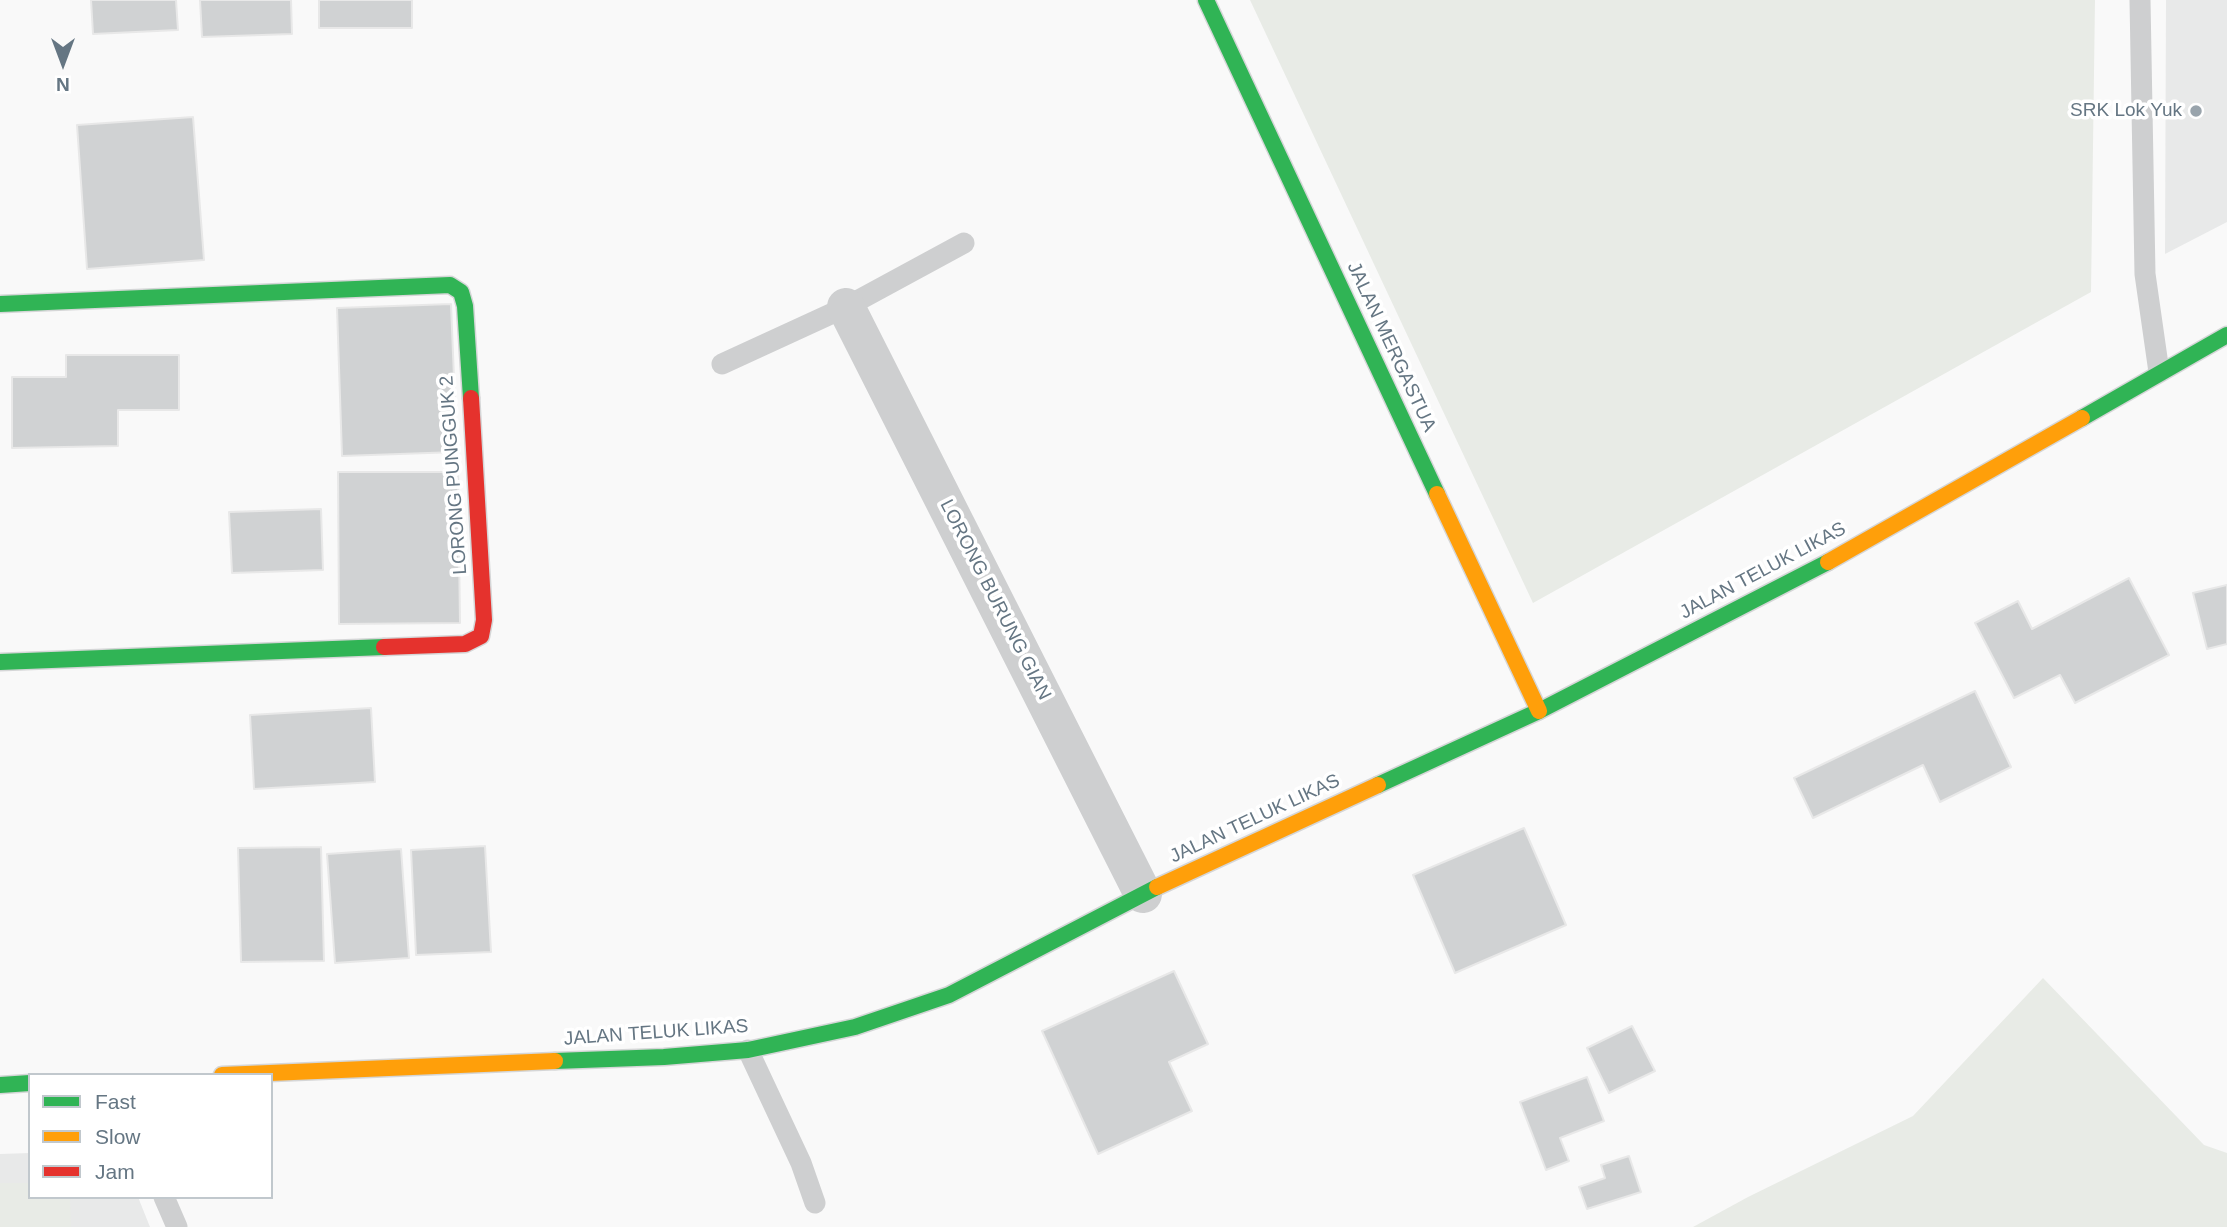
<!DOCTYPE html>
<html>
<head>
<meta charset="utf-8">
<style>
  body { margin:0 }
  #map { position:relative; width:2227px; height:1227px; overflow:hidden; background:#f9f9f9; font-family:Arial,sans-serif }
  canvas { display:block }
  .legend { position:absolute; left:28px; top:1073px; width:245px; height:126px; box-sizing:border-box; background:#fff; border:2px solid #c1c8cd; margin:0; padding:9px 12px; list-style:none; font-size:21px; color:#657683 }
  .legend li { display:flex; align-items:center; gap:14px; height:35px }
  .legend b { width:35px; border:2px solid #c1c8cd }
  .north { position:absolute; left:28px; top:28px; width:70px; height:70px; -webkit-text-stroke:5px #fff; paint-order:stroke; rotate:180deg; font-size:19px; font-weight:700; line-height:28px; text-align:center; color:#657683 }
  .north::after { content:''; display:block; margin:auto; width:24px; height:32px; background:#657683; clip-path:polygon(50% 0,100% 100%,50% 72%,0 100%) }
</style>
</head>
<body>
<div id="map">
<canvas width="2227" height="1227"></canvas>
<ul class="legend">
<li><b style="height:9px;background:#30b455"></b>Fast</li>
<li><b style="height:9px;background:#ff9f0a"></b>Slow</li>
<li><b style="height:9px;background:#e5322d"></b>Jam</li>
</ul>
<div class="north">N</div>
</div>
<script>
const ctx = document.querySelector('canvas').getContext('2d');
ctx.lineJoin = 'round';
function fill(path, color) { ctx.fillStyle = color; ctx.fill(path, 'evenodd'); }
const toPath = rows => new Path2D(rows.map(r => 'M' + r).join(''));
function stroke(path, color, width, dash) { ctx.strokeStyle = color; ctx.lineWidth = width; ctx.lineCap = dash ? 'butt' : 'round'; ctx.setLineDash(dash || []); ctx.stroke(path); }
function drawText(font, color, halo, rows, align = 'center') {
  ctx.font = font + ' Arial,sans-serif'; ctx.lineWidth = 7; ctx.setLineDash([]); ctx.textBaseline = 'middle'; ctx.strokeStyle = halo; ctx.fillStyle = color; for (const [text, x, y, turn = 0] of rows) {
    ctx.save(); ctx.translate(x, y); ctx.rotate((+turn || 0) * Math.PI / 180); ctx.textAlign = isNaN(turn) ? turn : align; if (halo) ctx.strokeText(text, 0, 0); ctx.fillText(text, 0, 0); ctx.restore();
  }
}
fill(toPath([
  [2166,0,2227,0,2227,222,2165,254],
  [30,1153,30,1197,138,1197,150,1227,0,1227,0,1154]
]), '#e8e9e9');
fill(toPath([
  [1250,0,2095,0,2091,292,1533,603],
  [2043,978,2204,1145,2227,1153,2227,1227,1693,1227,1748,1197,1913,1116],
  [0,1183,30,1183,30,1197,70,1197,71,1227,0,1227]
]), '#e8ebe6');
const building = toPath([
  [91,0,176,0,178,30,93,34,91,0],
  [200,0,291,0,292,34,202,37,200,0],
  [319,0,412,0,412,28,319,28,319,0],
  [193,117,204,260,87,269,77,125,193,117],
  [451,304,457,452,342,456,337,308,451,304],
  [66,355,179,355,179,410,118,410,118,446,12,448,12,377,66,377,66,355],
  [338,472,458,472,460,623,339,624,338,472],
  [321,509,323,570,232,573,229,512,321,509],
  [2129,578,2169,655,2075,703,2060,675,2014,698,1975,623,2018,601,2032,629,2129,578],
  [2227,585,2227,644,2207,649,2193,593,2227,585],
  [1975,691,2011,767,1940,802,1923,765,1813,818,1794,778,1975,691],
  [371,708,375,782,254,789,250,715,371,708],
  [1524,828,1566,925,1455,973,1413,875,1524,828],
  [485,846,491,952,416,955,411,850,485,846],
  [321,847,324,961,241,962,238,848,321,847],
  [401,849,409,958,335,963,327,854,401,849],
  [1174,971,1208,1044,1169,1062,1192,1111,1098,1154,1042,1031,1174,971],
  [1632,1026,1655,1071,1609,1093,1587,1048,1632,1026],
  [1587,1077,1604,1121,1560,1138,1569,1161,1546,1170,1520,1102,1587,1077],
  [1629,1156,1641,1192,1587,1209,1579,1187,1605,1178,1601,1165,1629,1156]
]);
fill(building, '#d0d2d3');
stroke(building, '#e8e8e8', 2);
const fast = toPath([
  [1206,0,1437,494],
  [0,304,450,285,461,292,465,306,471,398],
  [2082,418,2227,335],
  [0,662,384,647],
  [1378,785,1539,711,1828,562],
  [555,1061,664,1057,748,1050,855,1027,949,995,1157,887],
  [0,1085,30,1083]
]);
const slow = toPath([
  [1437,494,1539,711],
  [1828,562,2082,418],
  [1157,887,1378,785],
  [222,1075,555,1061]
]);
const jam = toPath([
  [384,647,465,644,481,636,484,620,471,398]
]);
stroke(fast, '#d5d6d7', 19);
stroke(slow, '#d5d6d7', 19);
stroke(jam, '#d5d6d7', 19);
stroke(toPath([
  [2140,0,2145,274,2159,372],
  [722,364,846,307,964,243],
  [748,1050,801,1163,815,1203],
  [164,1197,177,1227]
]), '#cecfd0', 21);
stroke(toPath([
  [846,307,1143,894]
]), '#cecfd0', 38);
stroke(fast, '#30b455', 16);
stroke(slow, '#ff9f0a', 16);
stroke(jam, '#e5322d', 16);
for (const [x, y, r, color] of [
  [2196,111,7,"#99a4ac"]
]) { const dot = new Path2D(); dot.arc(x, y, r, 0, 2 * Math.PI); ctx.fillStyle = color; ctx.fill(dot); stroke(dot, '#fff', 2.5); }
drawText('19px', '#657683', '#fff', [
  ["SRK Lok Yuk",2182,111]
], 'right');
drawText('19px', '#657683', '#fff', [
  ["JALAN MERGASTUA",1391,347,65],
  ["LORONG PUNGGUK 2",454,475,-94],
  ["JALAN TELUK LIKAS",1763,571,-28],
  ["LORONG BURUNG GIAN",995,600,63],
  ["JALAN TELUK LIKAS",1255,819,-25],
  ["JALAN TELUK LIKAS",656,1033,-4]
]);
</script>
</body>
</html>
